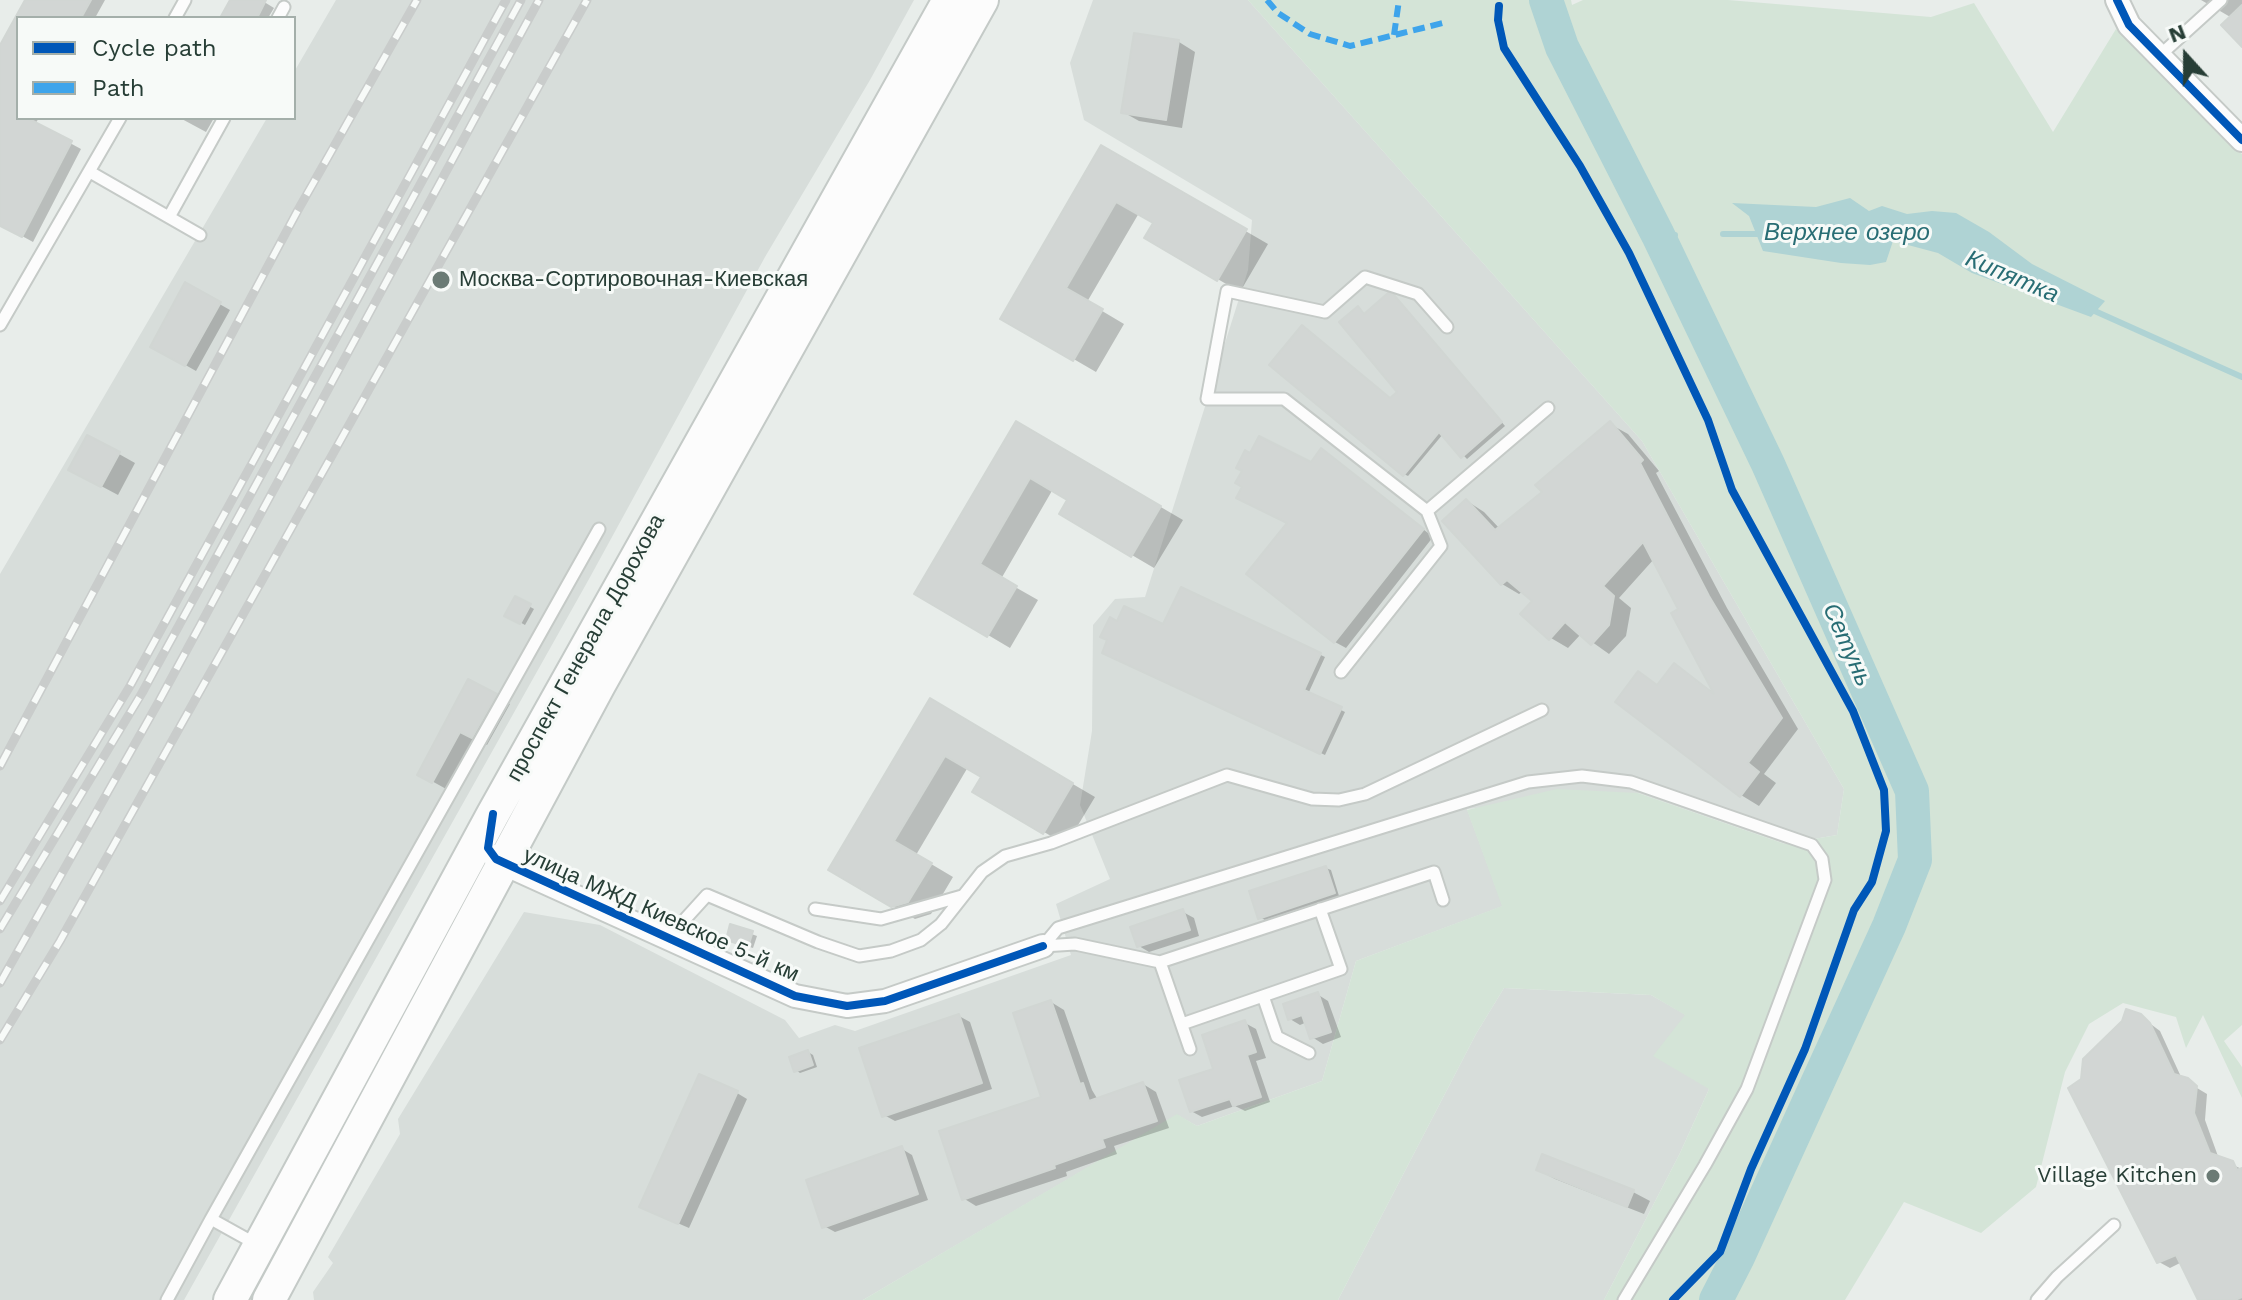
<!DOCTYPE html>
<html>
<head>
<meta charset="utf-8">
<style>
  body { margin:0 }
  #map { position:relative; width:2242px; height:1300px; overflow:hidden; background:#e8edea; font-family:"Work Sans",sans-serif }
  canvas { display:block }
  .legend { position:absolute; left:16px; top:16px; width:280px; height:104px; box-sizing:border-box; background:#f7faf8; border:2px solid #a4afaa; margin:0; padding:10px 14px; list-style:none; font-size:24px; color:#273e36 }
  .legend li { display:flex; align-items:center; gap:16px; height:40px }
  .legend b { width:40px; border:2px solid #a4afaa }
  .north { position:absolute; left:2146px; top:16px; width:80px; height:80px; -webkit-text-stroke:6px #f7faf8; paint-order:stroke; rotate:339deg; font-size:22px; font-weight:700; line-height:32px; text-align:center; color:#273e36 }
  .north::after { content:''; display:block; margin:auto; width:28px; height:36px; background:#273e36; clip-path:polygon(50% 0,100% 100%,50% 72%,0 100%) }
</style>
</head>
<body>
<div id="map">
<canvas width="2242" height="1300"></canvas>
<ul class="legend">
<li><b style="height:10px;background:#0057b8"></b>Cycle path</li>
<li><b style="height:10px;background:#3ea4eb"></b>Path</li>
</ul>
<div class="north">N</div>
</div>
<script>
const ctx = document.querySelector('canvas').getContext('2d');
ctx.lineJoin = 'round';
function fill(path, color) { ctx.fillStyle = color; ctx.fill(path, 'evenodd'); }
const toPath = rows => new Path2D(rows.map(r => 'M' + r).join(''));
function stroke(path, color, width, dash) { ctx.strokeStyle = color; ctx.lineWidth = width; ctx.lineCap = dash ? 'butt' : 'round'; ctx.setLineDash(dash || []); ctx.stroke(path); }
function drawText(font, color, halo, rows, align = 'center') {
  ctx.font = font + ' "Work Sans",sans-serif'; ctx.lineWidth = 6; ctx.setLineDash([]); ctx.textBaseline = 'middle'; ctx.strokeStyle = halo; ctx.fillStyle = color; for (const [text, x, y, turn = 0] of rows) {
    ctx.save(); ctx.translate(x, y); ctx.rotate((+turn || 0) * Math.PI / 180); ctx.textAlign = isNaN(turn) ? turn : align; if (halo) ctx.strokeText(text, 0, 0); ctx.fillText(text, 0, 0); ctx.restore();
  }
}
fill(toPath([
  [336,0,914,0,870,80,765,257,589,579,184,1300,0,1300,0,574,267,118,294,118,294,72],
  [1093,0,1248,0,1642,441,1844,789,1837,835,1785,844,1638,793,1467,809,1503,906,1356,961,1322,1081,1197,1126,1177,1115,863,1300,314,1300,313,1292,333,1263,328,1257,400,1134,398,1119,524,912,600,925,785,1020,799,1038,835,1025,855,1031,1071,955,1056,904,1110,879,1080,805,1092,731,1093,625,1115,599,1145,597,1248,270,1252,220,1084,120,1070,63],
  [1504,988,1651,995,1686,1015,1709,1089,1680,1153,1604,1300,1338,1300,1476,1034]
]), '#d7ddda');
fill(toPath([
  [1248,0,1571,0,1572,5,1583,0,1728,0,1931,17,1974,3,2053,132,2116,29,2229,145,2242,154,2242,1025,2224,1041,2242,1067,2242,1098,2203,1015,2186,1048,2176,1017,2123,1003,2089,1024,2065,1072,2036,1187,1981,1233,1904,1202,1845,1300,1604,1300,1680,1153,1709,1089,1653,1056,1685,1015,1651,995,1504,988,1476,1034,1338,1300,863,1300,1177,1114,1197,1126,1322,1081,1356,961,1502,906,1467,810,1557,789,1638,793,1785,844,1837,835,1844,789,1642,441]
]), '#d4e4d7');
fill(toPath([
  [1850,198,1869,211,1882,206,1907,214,1932,211,1956,213,1989,232,2032,264,2105,301,2091,317,1972,273,1938,253,1893,241,1886,262,1870,265,1841,263,1763,251,1749,216,1732,203,1816,207]
]), '#afd3d4');
fill(toPath([
  [28,0,105,0,95,18,18,18,18,118,39,118,35,124,81,149,33,242,0,224,0,49],
  [233,0,261,0,274,8,268,18,223,18],
  [2201,0,2242,0,2242,44,2232,18],
  [1136,35,1179,42,1195,52,1182,128,1139,121,1123,112],
  [180,118,214,118,206,132],
  [1102,148,1268,244,1240,292,1147,238,1156,222,1139,213,1087,302,1124,324,1096,372,1003,318],
  [186,285,230,310,196,371,152,346],
  [1393,297,1398,300,1505,426,1467,459,1443,434,1408,476,1404,474,1391,400,1399,392,1358,309,1366,315],
  [1017,423,1183,520,1154,568,1062,514,1070,499,1053,489,1001,579,1038,600,1010,648,917,593],
  [1610,424,1628,434,1659,471,1656,473,1727,608,1798,729,1764,774,1776,783,1759,806,1741,795,1639,674,1659,686,1674,666,1717,695,1681,610,1654,559,1619,598,1631,608,1626,636,1609,654,1581,634,1568,648,1551,638,1535,601,1523,591,1519,594,1502,584,1467,501,1484,512,1500,529,1544,493],
  [119,454,135,463,118,495,88,479],
  [1332,457,1433,537,1346,648,1335,642,1290,523,1311,464],
  [1182,590,1325,657,1308,694,1345,712,1325,755,1109,654,1164,627],
  [516,599,534,609,525,625,507,615],
  [469,682,510,704,487,745,475,739,448,790,419,774],
  [931,701,1095,797,1066,845,975,791,984,776,968,767,916,855,953,877,931,914,915,919,831,870],
  [1326,868,1331,870,1339,896,1265,920,1260,917],
  [1183,912,1194,918,1199,936,1149,952,1139,946],
  [732,927,757,936,753,948,733,942],
  [1317,994,1328,1001,1341,1037,1323,1044,1312,1037,1307,1022,1300,1025,1290,1019],
  [1051,1002,1064,1010,1092,1090,1098,1100,1143,1084,1156,1092,1169,1128,1114,1146,1117,1154,1066,1172,1067,1176,976,1206,963,1198,1044,1098],
  [959,1016,970,1022,992,1089,895,1121,884,1115],
  [2140,1016,2160,1031,2182,1079,2207,1094,2205,1120,2219,1159,2242,1169,2242,1300,2200,1300,2182,1262,2170,1268,2159,1262,2083,1080],
  [1245,1023,1256,1029,1266,1058,1256,1061,1270,1102,1245,1111,1235,1106,1202,1117,1191,1111],
  [808,1052,813,1055,817,1067,800,1073,796,1070],
  [737,1093,747,1099,689,1228,652,1212],
  [902,1149,912,1155,928,1200,835,1232,824,1226],
  [1538,1170,1633,1192,1650,1201,1644,1214,1555,1179]
]), '#0003');
stroke(toPath([
  [1723,234,1764,234],
  [1658,235,1675,235],
  [2088,308,2242,377]
]), '#afd3d4', 6);
stroke(toPath([
  [1546,0,1562,47,1658,235,1768,464,1912,791,1915,860,1889,926,1738,1257,1716,1300]
]), '#afd3d4', 34);
const building = toPath([
  [25,0,91,0,81,18,18,18,18,118,27,118,72,141,22,237,0,226,0,45,25,0],
  [230,0,266,0,257,18,220,18,230,0],
  [2242,5,2242,47,2221,25,2242,5],
  [1134,33,1179,40,1166,120,1121,113,1134,33],
  [1101,145,1247,229,1217,281,1144,238,1153,223,1116,202,1066,288,1103,309,1073,361,1000,319,1101,145],
  [185,282,221,302,185,366,150,347,185,282],
  [1388,293,1394,295,1502,422,1461,458,1439,432,1403,476,1269,365,1302,325,1390,398,1397,392,1339,322,1358,306,1364,314,1388,293],
  [1016,421,1161,506,1131,557,1059,514,1067,500,1030,478,980,564,1017,586,987,637,914,594,1016,421],
  [1610,421,1643,460,1640,463,1709,596,1782,718,1748,763,1759,772,1740,797,1615,702,1638,671,1657,685,1674,663,1714,694,1671,613,1678,609,1643,542,1603,586,1614,596,1609,625,1591,645,1565,622,1549,640,1520,614,1532,601,1507,580,1501,585,1442,521,1466,499,1495,530,1542,492,1535,485,1610,421],
  [87,435,120,452,101,487,68,470,87,435],
  [1259,436,1311,462,1321,448,1424,529,1334,643,1246,574,1287,523,1236,498,1242,487,1235,483,1242,471,1236,468,1245,450,1250,453,1259,436],
  [1181,587,1321,653,1304,690,1342,707,1320,754,1102,653,1107,640,1100,637,1110,617,1117,621,1124,606,1163,624,1181,587],
  [515,596,531,604,520,624,504,616,515,596],
  [468,679,497,694,472,738,460,732,432,783,417,775,468,679],
  [930,698,1073,783,1043,834,972,792,981,777,945,756,894,841,932,863,908,902,891,907,828,870,930,698],
  [1326,866,1335,893,1258,919,1249,891,1326,866],
  [1183,909,1190,930,1137,947,1130,927,1183,909],
  [730,924,753,931,748,947,726,940,730,924],
  [1318,992,1331,1032,1310,1039,1302,1015,1288,1020,1283,1004,1318,992],
  [1051,1000,1080,1084,1083,1083,1089,1101,1143,1082,1157,1121,1102,1139,1105,1147,1054,1165,1055,1168,962,1200,939,1131,1041,1097,1013,1013,1051,1000],
  [2126,1009,2141,1014,2150,1023,2174,1074,2188,1078,2197,1086,2194,1113,2210,1153,2233,1161,2237,1170,2242,1168,2242,1297,2235,1300,2198,1300,2176,1255,2157,1263,2068,1088,2081,1079,2083,1059,2122,1021,2126,1009],
  [959,1014,982,1083,882,1117,859,1048,959,1014],
  [1245,1020,1256,1052,1247,1055,1261,1097,1233,1106,1230,1099,1190,1112,1179,1080,1213,1069,1202,1035,1245,1020],
  [808,1050,813,1065,794,1072,789,1057,808,1050],
  [699,1074,738,1091,678,1224,639,1207,699,1074],
  [902,1146,918,1194,822,1228,806,1180,902,1146],
  [1542,1154,1634,1190,1627,1207,1536,1170,1542,1154]
]);
fill(building, '#d2d6d4');
stroke(building, '#d1d6d3', 2);
const lane = toPath([
  [175,18,185,0],
  [278,18,284,7],
  [2168,48,2221,0],
  [90,172,200,235],
  [169,217,224,118],
  [0,325,120,118],
  [1427,511,1548,408],
  [1341,672,1441,546,1427,511,1284,399,1207,399,1227,291,1325,312,1365,277,1418,294,1447,327],
  [815,909,881,919,962,896],
  [668,938,707,895,818,942,859,956,891,951,921,940,941,924,982,872,1005,856,1051,843,1227,775,1312,799,1339,800,1365,794,1542,710],
  [1043,946,1058,928,1528,782,1582,776,1631,782,1812,845,1822,859,1825,880,1747,1089,1705,1165,1624,1300],
  [1043,946,1075,944,1160,962,1190,1049],
  [1160,962,1434,872,1443,900],
  [1263,996,1277,1037,1309,1053],
  [1182,1024,1341,969,1320,909],
  [211,1219,599,529],
  [167,1300,211,1219,256,1244],
  [2037,1300,2057,1277,2114,1225]
]);
const street = toPath([
  [2117,0,2129,25,2242,140],
  [494,856,504,864,795,996,847,1006,885,1001,1043,946]
]);
const secondary = toPath([
  [230,1300,493,814,949,0],
  [269,1300,599,685,982,0]
]);
stroke(lane, '#c5cac7', 15);
stroke(street, '#c5cac7', 26);
stroke(secondary, '#c4cac7', 36);
stroke(lane, '#fcfcfc', 11);
stroke(street, '#fcfcfc', 22);
stroke(secondary, '#fcfcfc', 32);
const rail = toPath([
  [0,766,298,210,417,0],
  [0,901,130,686,506,0],
  [0,929,142,693,521,0],
  [0,983,158,703,539,0],
  [0,1040,60,941,587,0]
]);
stroke(rail, '#c9cccb', 9);
stroke(rail, '#f7faf8', 6, [18]);
stroke(toPath([
  [1267,0,1278,13,1310,34,1350,46,1443,23],
  [1394,35,1399,0]
]), '#3ea4eb', 6, [12, 6]);
stroke(toPath([
  [2117,0,2129,25,2242,140],
  [1499,6,1498,20,1504,48,1580,166,1629,253,1708,420,1732,490,1853,711,1884,790,1886,831,1872,882,1854,910,1805,1049,1751,1169,1720,1252,1673,1300],
  [493,814,488,848,496,859,795,996,847,1006,885,1001,1043,946]
]), '#0057b8', 8);
for (const [x, y, r, color] of [
  [441,280,10,"#6b7b75"],
  [2213,1176,8,"#6b7b75"]
]) { const dot = new Path2D(); dot.arc(x, y, r, 0, 2 * Math.PI); ctx.fillStyle = color; ctx.fill(dot); stroke(dot, '#f7faf8', 3); }
drawText('22px', '#273e36', '#f7faf8', [
  ["Москва-Сортировочная-Киевская",459,280],
  ["Village Kitchen",2197,1176,"right"]
], 'left');
drawText('22px', '#273e36', '#f7faf8', [
  ["проспект Генерала Дорохова",586,648,-61],
  ["улица МЖД Киевское 5-й км",661,915,24]
]);
drawText('italic 24px', '#286d74', '#f7faf8', [
  ["Верхнее озеро",1847,233],
  ["Кипятка",2012,277,23],
  ["Сетунь",1847,645,66]
]);
</script>
</body>
</html>
